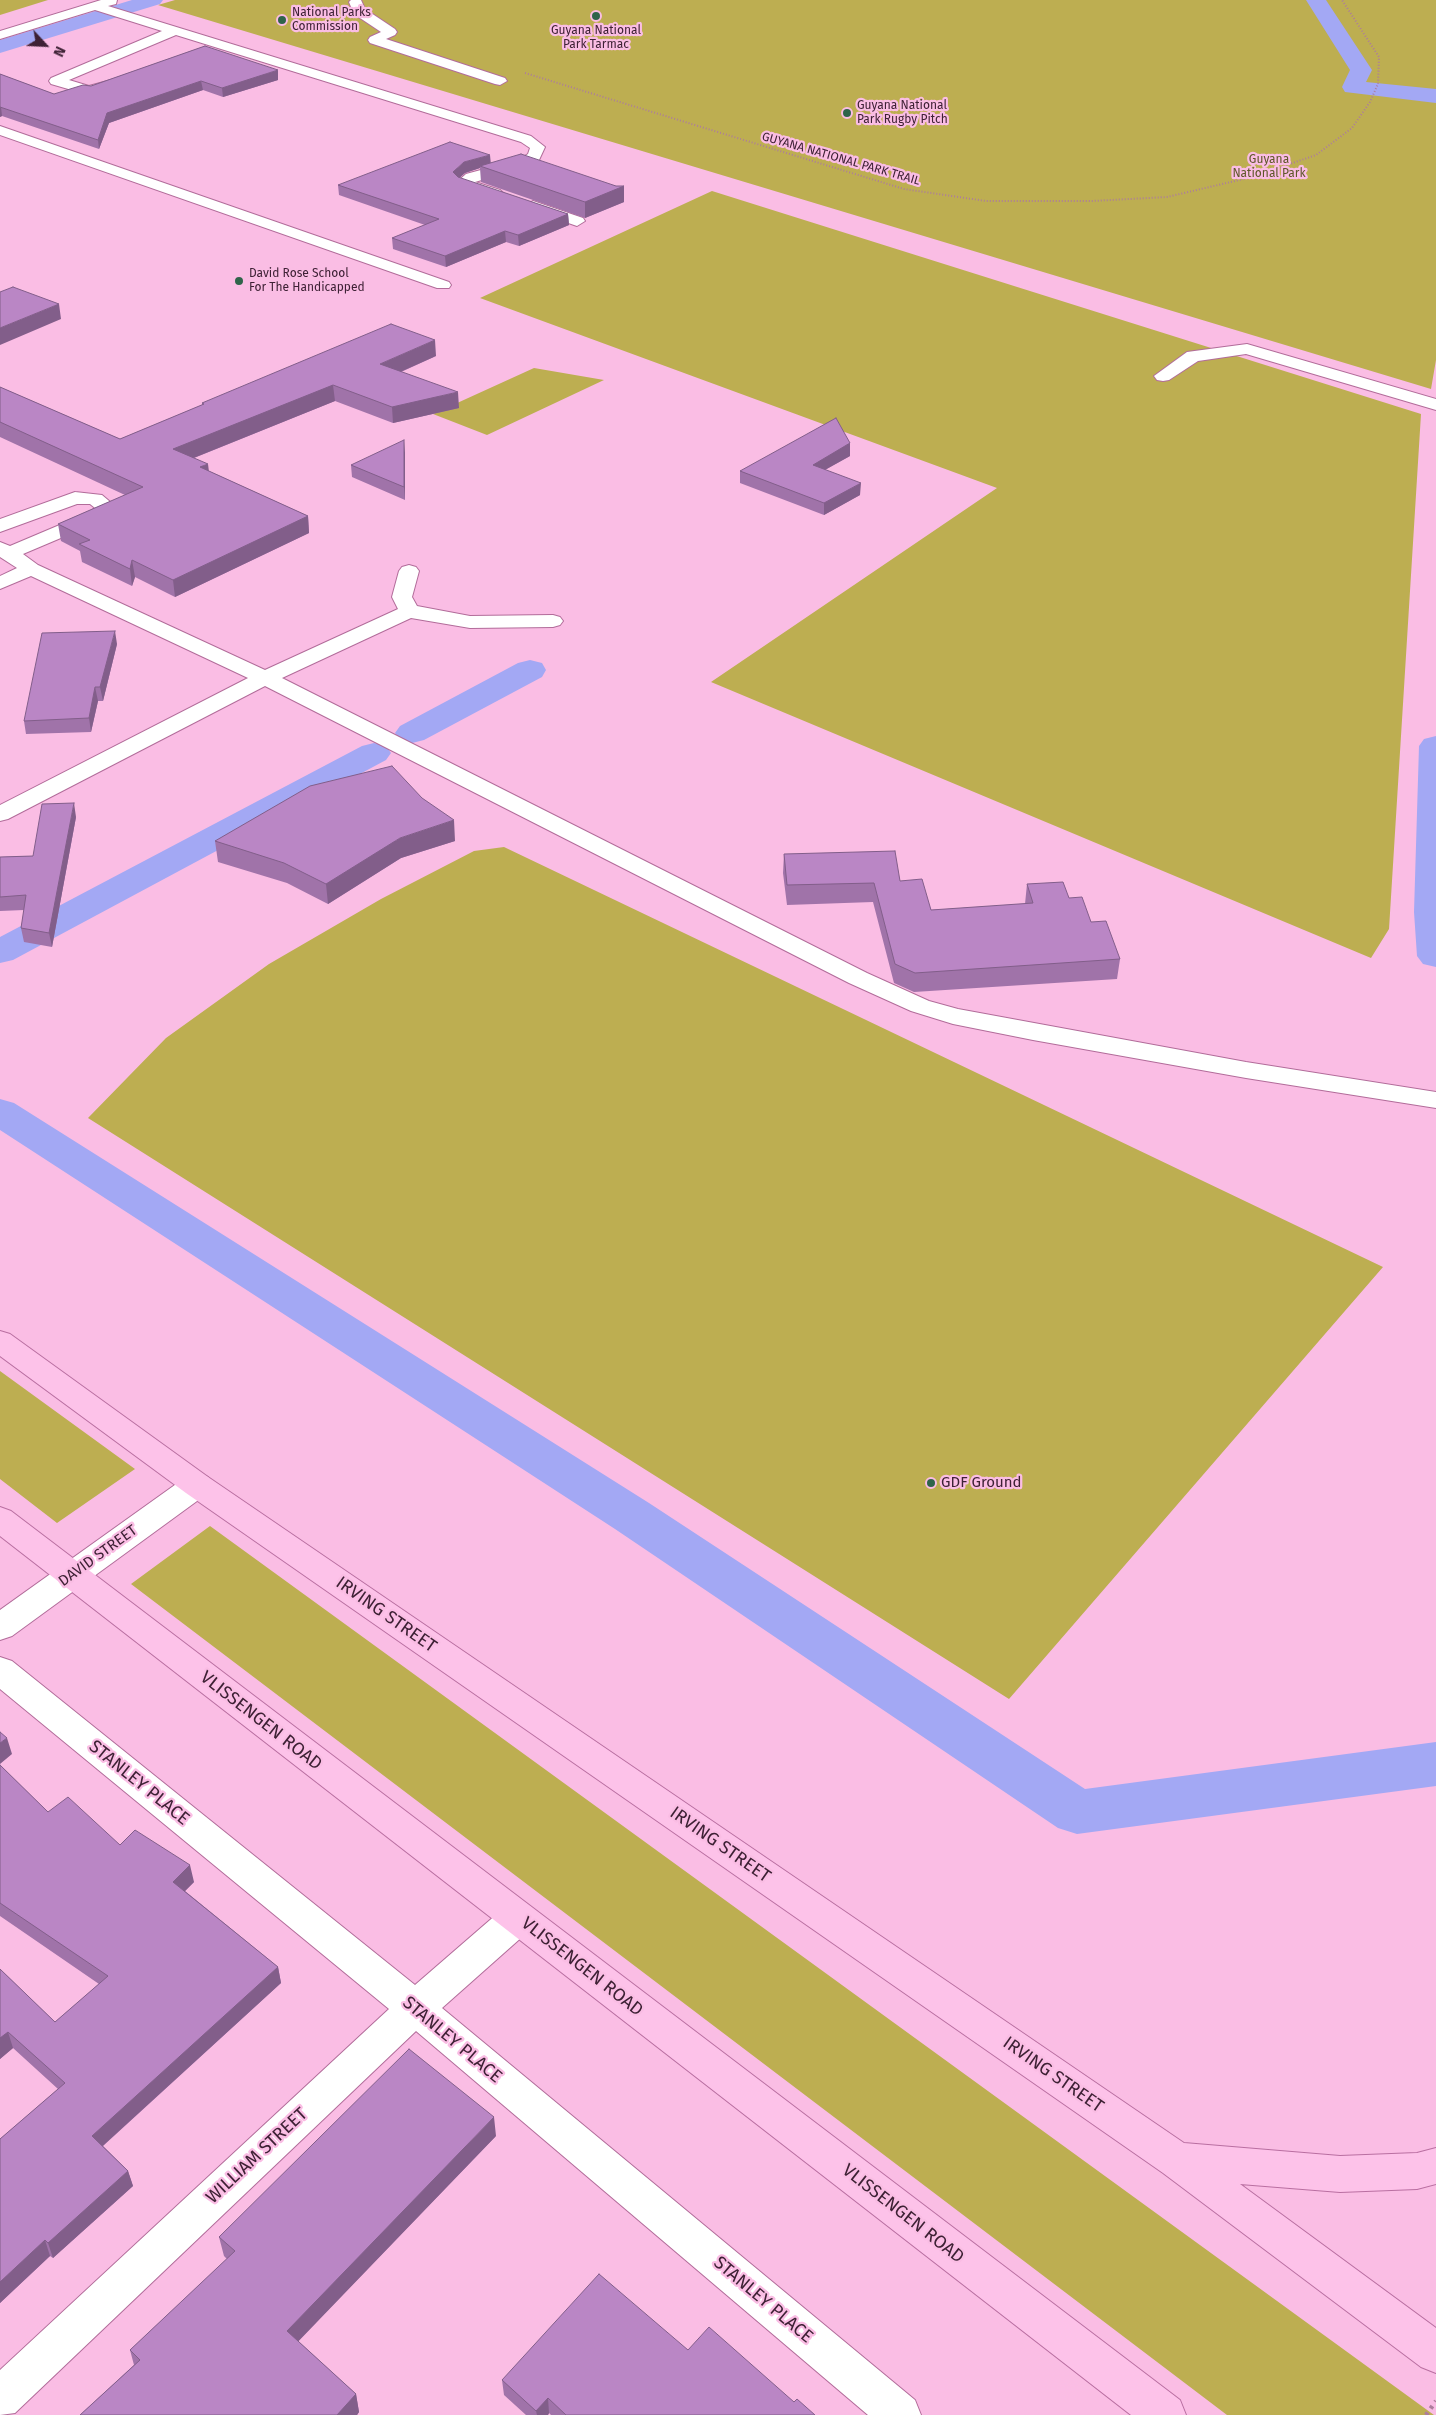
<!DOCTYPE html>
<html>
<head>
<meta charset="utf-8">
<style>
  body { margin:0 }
  #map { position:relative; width:1436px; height:2415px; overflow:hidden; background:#fabde4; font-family:"Fira Sans",sans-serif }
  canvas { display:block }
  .north { position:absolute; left:20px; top:20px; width:50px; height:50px; -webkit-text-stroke:4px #fabde4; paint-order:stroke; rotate:115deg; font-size:14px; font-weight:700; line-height:20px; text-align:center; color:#3e2135 }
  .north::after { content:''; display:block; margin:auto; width:18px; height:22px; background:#3e2135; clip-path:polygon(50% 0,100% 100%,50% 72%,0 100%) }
</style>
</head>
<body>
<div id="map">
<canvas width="1436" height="2415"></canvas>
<div class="north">N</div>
</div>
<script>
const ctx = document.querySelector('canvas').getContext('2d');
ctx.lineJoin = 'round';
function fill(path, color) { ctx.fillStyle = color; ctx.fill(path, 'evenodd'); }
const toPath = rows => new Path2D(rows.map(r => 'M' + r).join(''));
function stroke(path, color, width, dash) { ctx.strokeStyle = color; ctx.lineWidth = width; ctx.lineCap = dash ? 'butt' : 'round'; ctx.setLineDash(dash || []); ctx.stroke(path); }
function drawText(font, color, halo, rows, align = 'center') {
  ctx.font = font + ' "Fira Sans",sans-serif'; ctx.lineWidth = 4.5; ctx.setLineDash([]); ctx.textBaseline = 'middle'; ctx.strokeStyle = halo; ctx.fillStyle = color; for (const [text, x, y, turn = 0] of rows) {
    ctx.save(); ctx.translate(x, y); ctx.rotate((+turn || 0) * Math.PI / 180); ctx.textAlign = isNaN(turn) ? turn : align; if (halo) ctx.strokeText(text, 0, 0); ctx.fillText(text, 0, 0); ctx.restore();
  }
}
fill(toPath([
  [0,0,48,0,0,15],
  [175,0,1436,0,1436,360,1431,389,158,5],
  [712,191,1421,414,1389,929,1371,958,711,682,997,488,480,298],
  [534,368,604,380,487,435,433,414],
  [504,847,1383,1267,1009,1699,88,1118,166,1038,269,964,381,899,474,851],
  [0,1371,135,1469,57,1523,0,1479],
  [210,1526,1434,2415,1227,2415,131,1584]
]), '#bdae51');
fill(toPath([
  [132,0,163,0,160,4,0,53,0,40,132,0],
  [1306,0,1326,0,1372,70,1366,82,1436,89,1436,103,1345,92,1342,87,1350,70,1306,0],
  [530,660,542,663,546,670,542,677,424,740,412,743,400,740,395,733,400,726,518,663,530,660],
  [1436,736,1436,967,1423,964,1417,956,1414,912,1419,746,1424,739,1436,736],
  [374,743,386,746,391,753,386,760,13,960,0,963,0,937,362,746,374,743],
  [0,1099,14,1103,649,1503,1085,1789,1436,1742,1436,1786,1077,1834,1058,1828,615,1529,0,1130,0,1099]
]), '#a3a8f4');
const minor = toPath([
  [101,0,117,0,116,4,108,6,531,136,545,147,539,160,528,166,475,182,500,190,503,193,500,196,495,198,459,186,456,183,466,174,518,160,528,154,530,148,521,142,176,35,69,80,89,86,111,80,116,81,118,84,116,87,89,95,51,84,49,81,51,78,162,31,95,10,0,39,0,31,101,0],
  [351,0,361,0,365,9,395,29,397,32,395,35,386,39,505,78,507,81,500,85,495,84,370,43,368,40,370,37,381,32,354,14,349,2,351,0],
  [0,126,449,282,451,285,449,288,437,288,0,135,0,126],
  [533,201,583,218,585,221,577,226,528,209,525,206,533,201],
  [1247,344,1436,399,1436,410,1246,354,1198,361,1169,380,1163,381,1157,380,1154,376,1187,352,1247,344],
  [75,492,102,495,115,506,108,518,23,554,38,565,265,670,398,609,392,597,399,571,402,567,409,565,416,567,419,571,412,597,417,606,470,616,553,615,560,617,563,621,560,625,553,627,470,628,411,618,282,678,867,973,929,1001,958,1009,1246,1062,1436,1092,1436,1108,1246,1078,1033,1040,953,1024,911,1011,849,983,265,686,8,819,0,821,0,805,248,678,31,576,0,589,0,576,17,568,0,557,0,542,10,546,88,513,95,508,90,504,77,504,0,532,0,519,75,492],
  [197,1474,208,1477,212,1485,208,1493,12,1636,0,1640,0,1610,186,1477,197,1474],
  [0,1657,12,1661,415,1985,505,1907,518,1903,531,1907,536,1918,531,1929,442,2008,915,2400,921,2415,868,2415,416,2031,15,2413,0,2415,0,2370,389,2009,0,1689,0,1657]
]);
const major = toPath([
  [0,1331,10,1334,208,1477,1184,2143,1340,2156,1417,2153,1436,2148,1436,2184,1417,2189,1340,2192,1240,2184,1436,2328,1436,2373,1421,2367,1163,2173,186,1493,0,1356,0,1331],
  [0,1507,11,1511,1180,2400,1186,2415,1131,2415,0,1536,0,1507]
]);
stroke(minor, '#b26c9a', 2);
stroke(major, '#b96fa1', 2);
stroke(toPath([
  [525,73,904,189,986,201,1092,201,1167,197,1252,177,1316,155,1352,128,1370,102,1378,84,1379,57,1342,0]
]), '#ad7d9c', 2, [1, 2]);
stroke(toPath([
  [1426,2415,1436,2401]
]), '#ad7d9c', 4.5, [3, 5]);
fill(minor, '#fff');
fill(major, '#fdc2e9');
fill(toPath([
  [205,46,278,80,223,97,203,90,109,123,99,149,2,116,0,117,0,74,54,94,91,86],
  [490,163,616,186,624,186,624,202,585,218,481,182,480,168,465,173,459,178,568,214,569,225,519,246,506,242,446,267,393,249,392,238,425,225,339,195,338,185],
  [436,356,401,372,459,408,393,423,335,401,194,458,209,471,308,516,309,533,175,597,135,577,132,586,82,562,80,551,61,541,58,524,125,495,0,437,0,387,120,439,202,405,202,403],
  [850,443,850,456,825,470,860,495,824,515,740,483,740,471],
  [405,453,405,500,352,477,351,465],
  [117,644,103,701,98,701,91,732,26,734,24,721],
  [76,817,52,947,24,942,21,928,24,910,0,911,0,857,33,856],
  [215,841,455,841,401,858,328,904,287,883,218,862],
  [784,854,900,881,931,910,1025,904,1027,884,1069,898,1091,922,1120,959,1117,979,914,992,894,983,873,902,787,905,783,873],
  [0,1765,48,1812,120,1845,194,1882,185,1891,278,1967,281,1983,103,2146,128,2171,133,2186,53,2258,50,2256,0,2303,0,2139,58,2089,13,2048,0,2059,0,1969,55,2022,99,1984,0,1916],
  [496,2136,298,2341,356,2394,359,2412,357,2415,80,2415,134,2365,130,2350,227,2259,224,2256,219,2237],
  [688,2350,794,2402,815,2415,551,2415,549,2413,548,2415,526,2415,504,2395,502,2380]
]), '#a073a9');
fill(toPath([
  [278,70,278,80,223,97,222,88],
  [201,81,203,90,109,123,99,149,98,140,107,113],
  [0,107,1,107,2,116,0,117],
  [490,155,491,165,480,166,480,168,465,173,454,183,453,172,464,162],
  [624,186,624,202,585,218,585,202],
  [568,214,569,225,519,246,518,235],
  [505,231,506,242,446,267,445,256],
  [59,304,61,319,0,345,0,328],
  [435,340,436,356,382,380,380,364],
  [333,385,335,401,176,465,173,449],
  [458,392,459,408,393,423,392,407],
  [404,440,405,453,405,500,404,487],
  [850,443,850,456,812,477,813,465],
  [208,464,210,480,200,467],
  [861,483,860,495,824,515,824,503],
  [308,516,309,533,175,597,173,580],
  [132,560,135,577,132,586,130,569],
  [115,631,117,644,103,701,100,687],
  [95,687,98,701,91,732,89,718],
  [74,803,76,817,52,947,49,933],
  [454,820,455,841,401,858,328,904,326,884,400,838],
  [7,1738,12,1754,0,1764,0,1743],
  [190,1865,194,1882,177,1899,173,1882],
  [278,1967,281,1983,96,2152,92,2136],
  [8,2032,13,2048,0,2059,0,2038],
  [494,2117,496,2136,291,2349,287,2331],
  [128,2171,133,2186,53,2258,48,2243],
  [45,2240,50,2256,0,2303,0,2282],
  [356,2394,359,2412,357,2415,337,2415],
  [548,2398,549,2413,548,2415,537,2415,536,2411]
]), '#825e8a');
const building = toPath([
  [205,46,278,70,222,88,201,81,107,113,98,140,0,107,0,74,54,94,83,85,91,86,205,46],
  [450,142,490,155,464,162,453,172,458,177,568,214,518,235,505,231,445,256,392,238,439,219,338,185,450,142],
  [521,154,616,186,624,186,585,202,480,166,521,154],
  [13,287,59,304,0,328,0,292,13,287],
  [391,324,435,340,380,364,458,392,392,407,333,385,173,449,208,464,200,467,308,516,173,580,132,560,130,569,79,544,90,540,58,524,143,487,0,422,0,387,120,439,204,404,202,403,391,324],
  [836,418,850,443,813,465,861,483,824,503,740,471,836,418],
  [404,440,404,487,351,465,404,440],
  [115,631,100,687,95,687,89,718,24,721,42,633,115,631],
  [392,766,422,798,454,820,400,838,326,884,284,863,215,841,310,786,392,766],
  [74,803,49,933,21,928,26,895,0,897,0,857,33,856,42,804,74,803],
  [895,851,900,881,922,879,931,910,1033,903,1027,884,1063,882,1069,898,1082,897,1091,922,1106,921,1120,959,915,973,895,964,874,883,787,885,784,854,895,851],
  [0,1732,7,1738,0,1743,0,1732],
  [0,1765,48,1812,68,1797,120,1845,135,1830,190,1865,173,1882,278,1967,92,2136,128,2171,48,2243,45,2240,0,2282,0,2139,65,2083,8,2032,0,2038,0,1969,55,2022,108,1976,0,1903,0,1765],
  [409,2049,494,2117,287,2331,356,2394,337,2415,80,2415,140,2360,130,2350,235,2251,219,2237,409,2049],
  [599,2274,688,2350,709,2327,794,2402,797,2399,815,2415,566,2415,548,2398,536,2411,502,2380,599,2274]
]);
fill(building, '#ba86c5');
stroke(building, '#825e8a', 1);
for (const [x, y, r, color] of [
  [596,16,5,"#2f644a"],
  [282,20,5,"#2f644a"],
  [847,113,5,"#2f644a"],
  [239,281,5,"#2f644a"],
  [931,1483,5,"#2f644a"]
]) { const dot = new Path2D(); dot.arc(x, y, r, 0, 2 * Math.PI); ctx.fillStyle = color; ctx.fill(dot); stroke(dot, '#fabde4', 2); }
drawText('12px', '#3e2135', '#fabde4', [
  ["National Parks",292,13],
  ["Commission",292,27],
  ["Guyana National",596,31,"center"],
  ["Park Tarmac",596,45,"center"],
  ["Guyana National",857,106],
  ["Park Rugby Pitch",857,120],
  ["David Rose School",249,274],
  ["For The Handicapped",249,288]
], 'left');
drawText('12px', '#3e2135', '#fabde4', [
  ["GUYANA NATIONAL PARK TRAIL",841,159,16]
]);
drawText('12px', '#5e5728', '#fabde4', [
  ["Guyana",1269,160],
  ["National Park",1269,174]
]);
drawText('15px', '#3e2135', '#fabde4', [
  ["GDF Ground",941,1483]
], 'left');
drawText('15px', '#3e2135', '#fabde4', [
  ["DAVID STREET",98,1556,-36]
]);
drawText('18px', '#3e2135', '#fabde4', [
  ["IRVING STREET",386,1615,35],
  ["VLISSENGEN ROAD",261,1721,38],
  ["STANLEY PLACE",139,1783,39],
  ["IRVING STREET",720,1845,35],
  ["VLISSENGEN ROAD",582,1967,38],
  ["STANLEY PLACE",452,2040,40],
  ["IRVING STREET",1053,2075,35],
  ["WILLIAM STREET",257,2156,-43],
  ["VLISSENGEN ROAD",903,2214,38],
  ["STANLEY PLACE",763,2300,40]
]);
</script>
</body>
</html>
